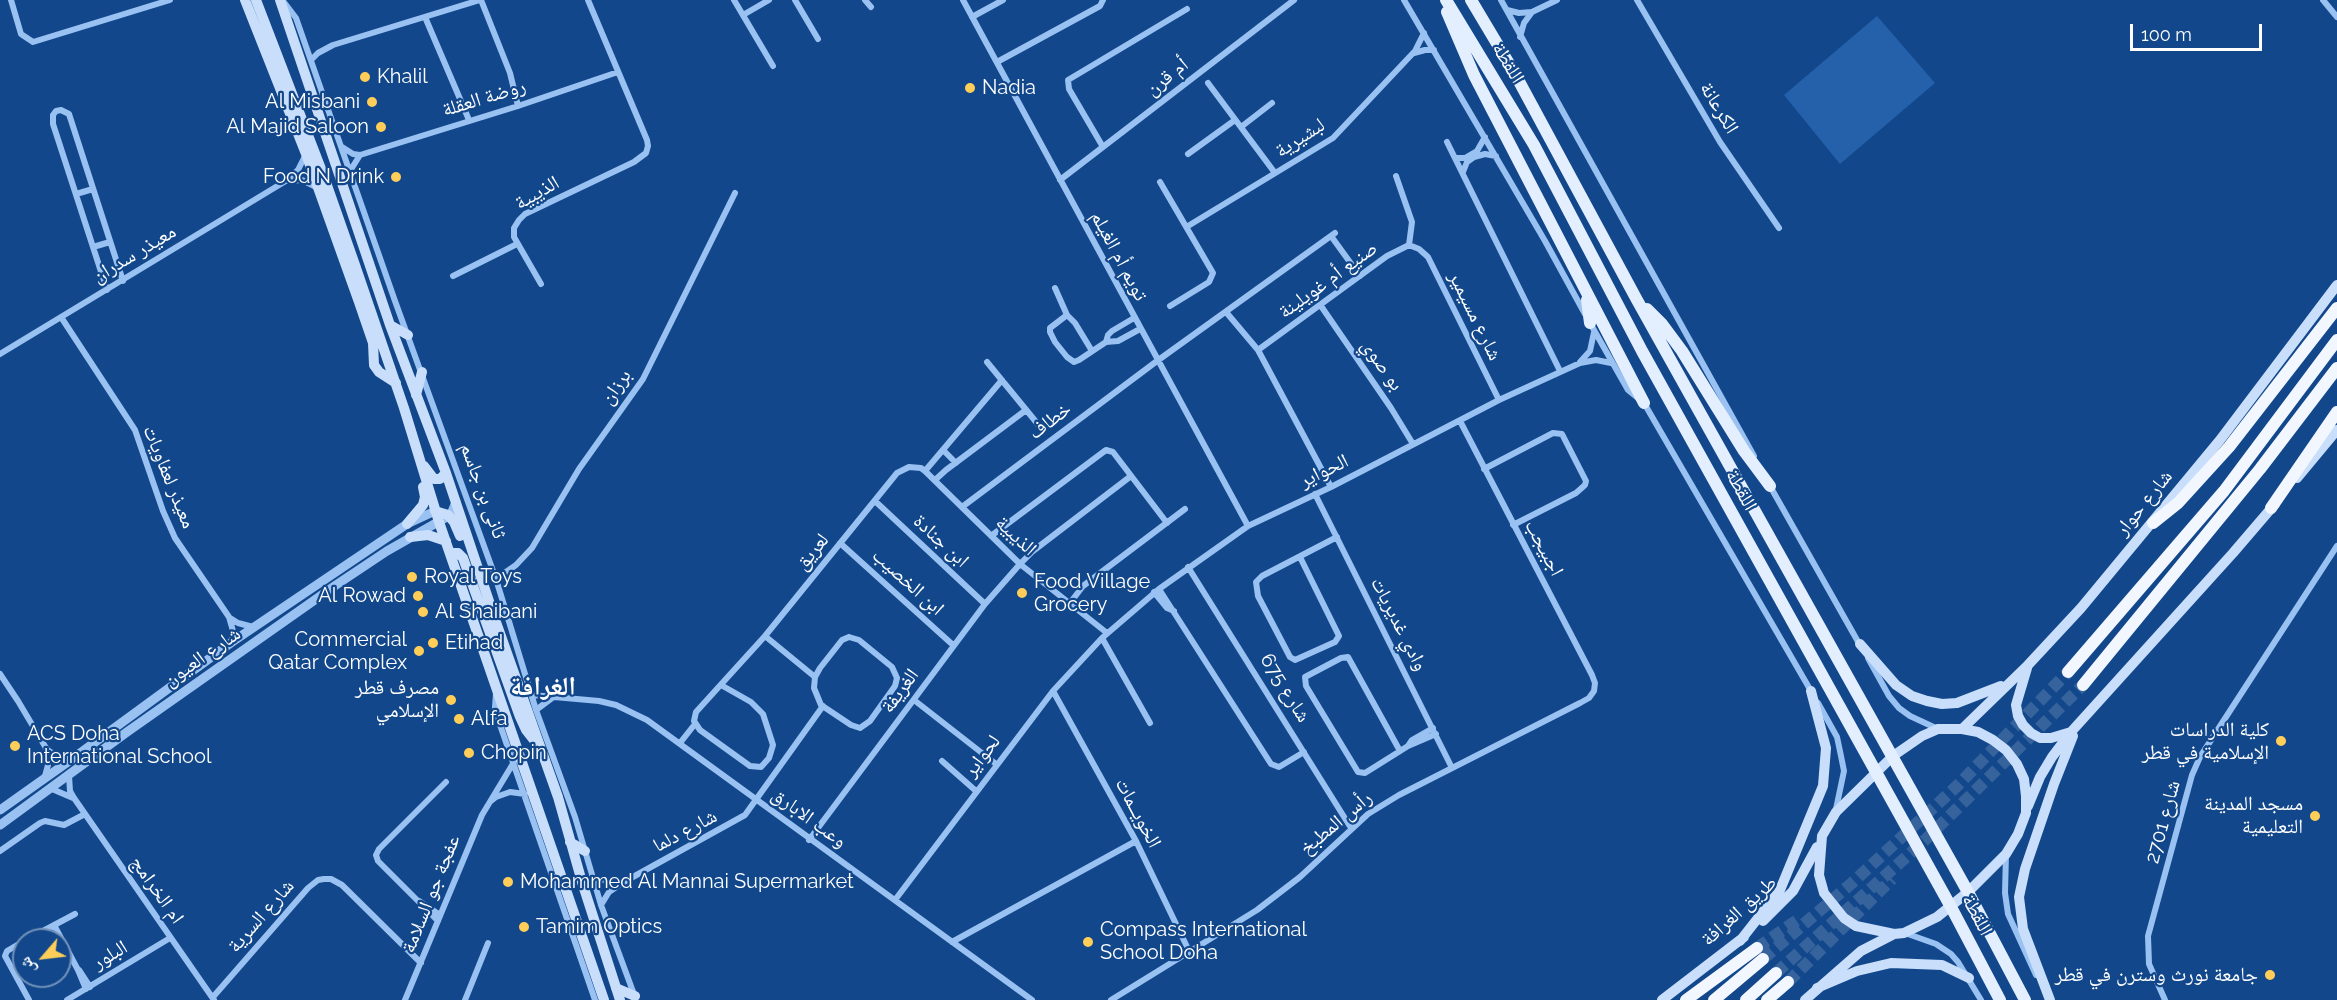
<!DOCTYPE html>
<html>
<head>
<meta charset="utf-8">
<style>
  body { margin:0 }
  #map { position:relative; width:2337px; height:1000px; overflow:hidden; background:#12488b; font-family:Raleway,"Noto Naskh Arabic",sans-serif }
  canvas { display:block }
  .north { position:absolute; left:12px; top:928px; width:60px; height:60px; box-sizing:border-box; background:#12488b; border:2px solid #7191b9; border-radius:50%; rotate:242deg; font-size:16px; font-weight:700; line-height:24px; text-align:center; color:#fff }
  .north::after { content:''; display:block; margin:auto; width:21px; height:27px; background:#ffce59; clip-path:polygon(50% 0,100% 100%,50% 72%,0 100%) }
  .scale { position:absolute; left:2130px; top:24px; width:132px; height:27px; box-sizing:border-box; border:3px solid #fff; border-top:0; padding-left:8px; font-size:18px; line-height:21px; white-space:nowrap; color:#fff; -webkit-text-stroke:4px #12488b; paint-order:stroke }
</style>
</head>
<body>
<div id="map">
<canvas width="2337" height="1000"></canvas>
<div class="north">ش</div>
<div class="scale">100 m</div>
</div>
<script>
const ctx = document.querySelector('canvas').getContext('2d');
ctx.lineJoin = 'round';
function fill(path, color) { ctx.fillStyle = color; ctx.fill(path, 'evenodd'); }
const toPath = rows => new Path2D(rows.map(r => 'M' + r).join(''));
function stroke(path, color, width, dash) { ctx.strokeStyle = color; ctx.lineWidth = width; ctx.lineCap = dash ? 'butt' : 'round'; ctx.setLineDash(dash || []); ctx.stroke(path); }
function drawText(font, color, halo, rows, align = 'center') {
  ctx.font = font + ' Raleway,"Noto Naskh Arabic",sans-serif'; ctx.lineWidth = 4.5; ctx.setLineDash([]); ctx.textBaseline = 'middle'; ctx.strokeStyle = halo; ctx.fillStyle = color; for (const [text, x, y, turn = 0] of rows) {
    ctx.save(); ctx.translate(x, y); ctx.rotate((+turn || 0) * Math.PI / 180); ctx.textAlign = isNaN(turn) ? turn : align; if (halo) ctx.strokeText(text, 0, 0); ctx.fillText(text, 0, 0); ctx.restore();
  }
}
fill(toPath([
  [1877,16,1935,83,1840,164,1784,95]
]), '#2461aa');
stroke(toPath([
  [1757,948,1799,919],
  [1763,959,1852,883,1957,786,2068,672],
  [1776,973,1924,841,2083,685],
  [1788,982,1892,879]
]), '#36639c', 12, [12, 6]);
stroke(toPath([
  [11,0,21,34,33,42,170,0],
  [481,0,510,73,518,106],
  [734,0,773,66],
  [795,0,818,39],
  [865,0,871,7],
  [963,0,1248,526],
  [1404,0,1545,241,1585,314],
  [1501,0,1754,456],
  [1637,0,1720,142,1779,228],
  [2323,0,2337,17],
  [283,1,296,18,395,301,496,579,536,710,575,817,601,905,635,997],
  [1507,10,1519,13,1532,12,1557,0],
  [743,15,769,0],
  [425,17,469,120],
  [972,17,1003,0],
  [1520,37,1524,23,1532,12],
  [1414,53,1425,50,1434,50],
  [311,60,318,53,333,45,480,0],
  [997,62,1100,6,1103,0],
  [1208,83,1275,173],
  [1241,127,1272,103],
  [1447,142,1560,371],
  [342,147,353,154,360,155],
  [1103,147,1069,89,1068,80,1187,9],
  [1188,154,1235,120],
  [1456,158,1465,158,1477,151,1485,137],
  [350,171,360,155,518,106,618,72],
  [1463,172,1467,162,1474,157,1485,154,1496,156],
  [1396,176,1412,222,1409,245],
  [1060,180,1294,0],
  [288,181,302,180,318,188],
  [1160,182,1213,273,1209,282,1170,306],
  [76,194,93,189],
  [1188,226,1333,138,1415,51,1424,33],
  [1331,236,1360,276],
  [93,247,110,242],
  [453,276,517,244],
  [541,284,514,237,514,228,519,220,525,214,634,162,646,153,648,146,647,140,588,0],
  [1055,288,1067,315],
  [107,290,53,124,53,115,56,111,61,110,69,114,123,281],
  [1321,306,1391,408,1413,444],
  [1226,312,1258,350,1331,487],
  [61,317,135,430,163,511,175,538,229,617,233,631,232,642],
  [1590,323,1628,390,1644,403,1811,691],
  [1106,342,1108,335,1112,331,1134,318],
  [1258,350,1387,256,1409,245,1419,249,1428,257,1499,400],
  [1092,351,1075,323,1067,315,1050,328,1050,332,1055,342,1067,357,1074,362,1079,360,1106,342,1118,341,1140,329],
  [0,354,284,182,298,170,306,154],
  [987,362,1041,428],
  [1580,362,1590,351,1594,332],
  [943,450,956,463],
  [1484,469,1553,433,1562,434,1586,481,1585,485,1576,493,1513,525],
  [925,471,1002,380],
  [935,480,946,470,1026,410],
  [1770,486,1861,647],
  [1315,494,1452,768],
  [875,501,985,604],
  [962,507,1157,361,1335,233],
  [991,536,1106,450,1113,452,1167,523],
  [840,543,953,645],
  [1300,557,1339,636,1335,642,1295,660,1290,657,1258,596,1256,582,1262,576,1337,537],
  [1188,567,1351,828],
  [496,579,516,565,532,548,579,469,643,379,735,193],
  [1159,589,1271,764,1279,767,1304,752],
  [1154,592,1167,608,1174,611],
  [1070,603,1083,586,1185,509],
  [230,618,238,623,253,627],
  [765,636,815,677],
  [849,637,859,640,892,667,897,678,895,686,870,721,860,728,851,725,821,705,814,688,815,677,820,668,842,640,849,637],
  [1102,638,1150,723],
  [1868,658,1889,696,1899,708,1910,716,1938,729],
  [0,674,18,701,46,748,48,765,45,776],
  [721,685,751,702,763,714,773,745,769,758,761,767,750,766,700,730,694,721,696,712,765,636,897,473,909,467,921,468,925,471,1020,564,1107,633],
  [1053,691,1136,841,1190,953],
  [496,693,495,707,498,719,595,1000],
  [532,695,599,701,616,705,647,720,1032,1000],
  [914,700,996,764],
  [1818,703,1837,737,1841,756,1844,771,1836,809],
  [536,710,552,698],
  [680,743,695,724],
  [1408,746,1412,740,1433,728],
  [46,749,58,757,72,759],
  [1400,751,1348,657,1341,658,1305,677,1306,686,1358,772,1365,773,1408,746,1436,734],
  [942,761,976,791],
  [69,776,70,791,74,798,214,1000],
  [52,789,73,798],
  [491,801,496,797,510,792,525,794],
  [809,840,985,604,1020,564,1033,551,1131,476],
  [0,851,40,823,45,821,64,825,85,814],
  [2006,854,2005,893,2008,914,2036,975],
  [592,878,621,883],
  [895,900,1053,691,1102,638,1159,589,1248,526,1331,487,1499,400,1580,363,1596,360,1611,363],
  [419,901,440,915],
  [601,905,609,892,622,883,745,815,823,706],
  [438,921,378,861,376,855,379,849,446,782],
  [54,925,78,970,86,989],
  [1905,933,1936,944,1951,954,1958,962,1981,1000],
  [26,940,75,914],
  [24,941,7,951,5,956,29,1000],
  [952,942,1136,841],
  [79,970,90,987],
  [213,997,308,888,318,880,324,879,331,879,342,885,421,963],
  [67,1000,170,938],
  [405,1000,482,815,514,762],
  [465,1000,488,943],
  [1111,1000,1257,910,1300,877,1368,814,1399,795,1580,703,1589,698,1594,691,1595,683,1592,675,1460,421],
  [2165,1000,2149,964,2148,936,2192,775,2200,757,2337,546]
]), '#99c1f1', 6);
stroke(toPath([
  [0,810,72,759,232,642,407,524,435,511],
  [0,825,127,732,336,585,387,551,445,518,452,512,456,502]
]), '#99c1f1', 9);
stroke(toPath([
  [245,0,306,154,359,302,373,343,374,365,379,372,396,383],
  [256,0,323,174,355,265,404,408,439,522,604,1000],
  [280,0,390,325,446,473,496,622,558,797,582,882,620,1000],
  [390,325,408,335],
  [416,395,422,372],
  [424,466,434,479,440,479,446,473],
  [2297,478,2337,430],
  [435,511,448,515,454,522,460,536],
  [407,524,423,505,425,497,423,487],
  [410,537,428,535,446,541],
  [450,553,458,553,463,558,520,717,526,730,537,744],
  [1860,644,1896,685,1912,696,1927,701,1942,704,1957,703,2001,686],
  [2027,668,2016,705,2018,716,2023,725,2031,733,2040,738,2051,738,2071,732],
  [1938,729,1962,729,1978,732,1993,740,2006,750,2017,764,2024,779,2026,796,2026,813,2018,834,2006,854,1968,892,1937,917,1904,933,1894,934,1856,926,1844,918,1824,893,1819,875,1822,836,1836,812,1893,756,1922,736,1938,729],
  [1962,729,2028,665,2081,608,2220,440,2337,285],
  [2028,806,2040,777,2052,757,2071,732,2233,553,2275,504],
  [570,842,585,851],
  [1763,921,1793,891,1817,847],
  [1740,941,1780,890,1823,786,1826,748,1811,691],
  [616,988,635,996],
  [1817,988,1857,971,1891,963,1942,965,1969,978],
  [1662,1000,1744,937],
  [1805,1000,1861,951,1894,934],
  [2050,1000,2023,929,2019,897,2025,869,2054,784,2073,736]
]), '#c8defb', 10);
stroke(toPath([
  [1446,0,1534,145,1642,351,1951,907,2000,1000],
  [1471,0,1514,72,1637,300,1968,892,2025,1000],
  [1447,12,1474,75,1644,403],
  [1587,300,1590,323],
  [1647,309,1662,324,1682,351,1744,451,1770,486]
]), '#e3eeff', 12);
stroke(toPath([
  [2271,508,2337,412],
  [2153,523,2178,503,2229,447,2337,308],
  [2068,672,2224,491,2337,340],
  [2083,685,2260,469,2337,368],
  [1686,1000,1757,948],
  [1714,1000,1763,959],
  [1746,1000,1776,973],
  [1767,1000,1788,982]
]), '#f1f6ff', 12);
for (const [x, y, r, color] of [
  [365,77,6,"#ffce59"],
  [970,88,6,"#ffce59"],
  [372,102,6,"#ffce59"],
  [381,127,6,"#ffce59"],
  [396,177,6,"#ffce59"],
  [412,577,6,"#ffce59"],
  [1022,593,6,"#ffce59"],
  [418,596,6,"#ffce59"],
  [423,612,6,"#ffce59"],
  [433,643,6,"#ffce59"],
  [419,651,6,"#ffce59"],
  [451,700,6,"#ffce59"],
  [459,719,6,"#ffce59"],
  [2281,741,6,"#ffce59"],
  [15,746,6,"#ffce59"],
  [469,753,6,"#ffce59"],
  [2315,816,6,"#ffce59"],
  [508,882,6,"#ffce59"],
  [524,927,6,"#ffce59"],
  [1088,942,6,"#ffce59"],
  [2270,975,6,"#ffce59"]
]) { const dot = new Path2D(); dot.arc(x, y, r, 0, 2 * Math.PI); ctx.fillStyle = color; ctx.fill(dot); stroke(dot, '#12488b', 2); }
drawText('20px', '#fff', '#12488b', [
  ["اللقطة",1508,63,59],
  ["أم قرن",1167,77,-38],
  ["روضة العقلة",484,98,-17],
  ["الكرعانة",1719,108,59],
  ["لبشيرية",1300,138,-33],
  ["الذيبية",537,193,-30],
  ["معيذر سدران",134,254,-31],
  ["تويم أم الغيلم",1119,256,62],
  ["صنيع أم غويلينة",1328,280,-36],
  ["شارع مسيمير",1475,316,64],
  ["بو صوي",1382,365,55],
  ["برزان",616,387,-55],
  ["خطاف",1050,421,-37],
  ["الحواير",1324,471,-26],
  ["معيذر لعفاويات",169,477,68],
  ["اللقطة",1741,490,61],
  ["ثانى بن جاسم",483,491,70],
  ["شارع حوار",2144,503,-51],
  ["الذيبية",1016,536,43],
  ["ابن جنادة",941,541,43],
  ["اجبيجب",1544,548,62],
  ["لعريق",812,552,-51],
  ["ابن الخصيب",908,582,42],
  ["وادي غديريات",1399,624,63],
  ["شارع العيون",202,657,-35],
  ["شارع 675",1285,688,58],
  ["الغريفة",900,691,-54],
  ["لحواير",982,756,-53],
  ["الخويــمات",1138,813,62],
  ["وعب الابارق",809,818,36],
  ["شارع 2701",2163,822,-75],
  ["رأس المطبخ",1336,823,-40],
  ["شارع دلما",685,831,-28],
  ["ام الخرامج",157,890,55],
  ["عفجة جو السلامة",431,894,-68],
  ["طريق الغرافة",1739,911,-42],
  ["اللقطة",1977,915,62],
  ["شارع السرية",261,916,-49],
  ["البلور",110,955,-31]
]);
drawText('20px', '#fff', '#12488b', [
  ["Khalil",377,77],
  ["Nadia",982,88],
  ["Al Misbani",360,102,"right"],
  ["Al Majid Saloon",369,127,"right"],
  ["Food N Drink",384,177,"right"],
  ["Royal Toys",424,577],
  ["Food Village",1034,582],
  ["Grocery",1034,605],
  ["Al Rowad",406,596,"right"],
  ["Al Shaibani",435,612],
  ["Commercial",407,640,"right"],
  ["Qatar Complex",407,663,"right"],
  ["Etihad",445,643],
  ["مصرف قطر",439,688,"right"],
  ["الإسلامي",439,711,"right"],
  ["Alfa",471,719],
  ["كلية الدراسات",2269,730,"right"],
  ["الإسلامية في قطر",2269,753,"right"],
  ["ACS Doha",27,734],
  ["International School",27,757],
  ["Chopin",481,753],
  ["مسجد المدينة",2303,804,"right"],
  ["التعليمية",2303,827,"right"],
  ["Mohammed Al Mannai Supermarket",520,882],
  ["Tamim Optics",536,927],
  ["Compass International",1100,930],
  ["School Doha",1100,953],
  ["جامعة نورث وسترن في قطر",2258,975,"right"]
], 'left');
drawText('bold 26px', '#fff', '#12488b', [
  ["الغرافة",543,687]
]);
</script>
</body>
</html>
